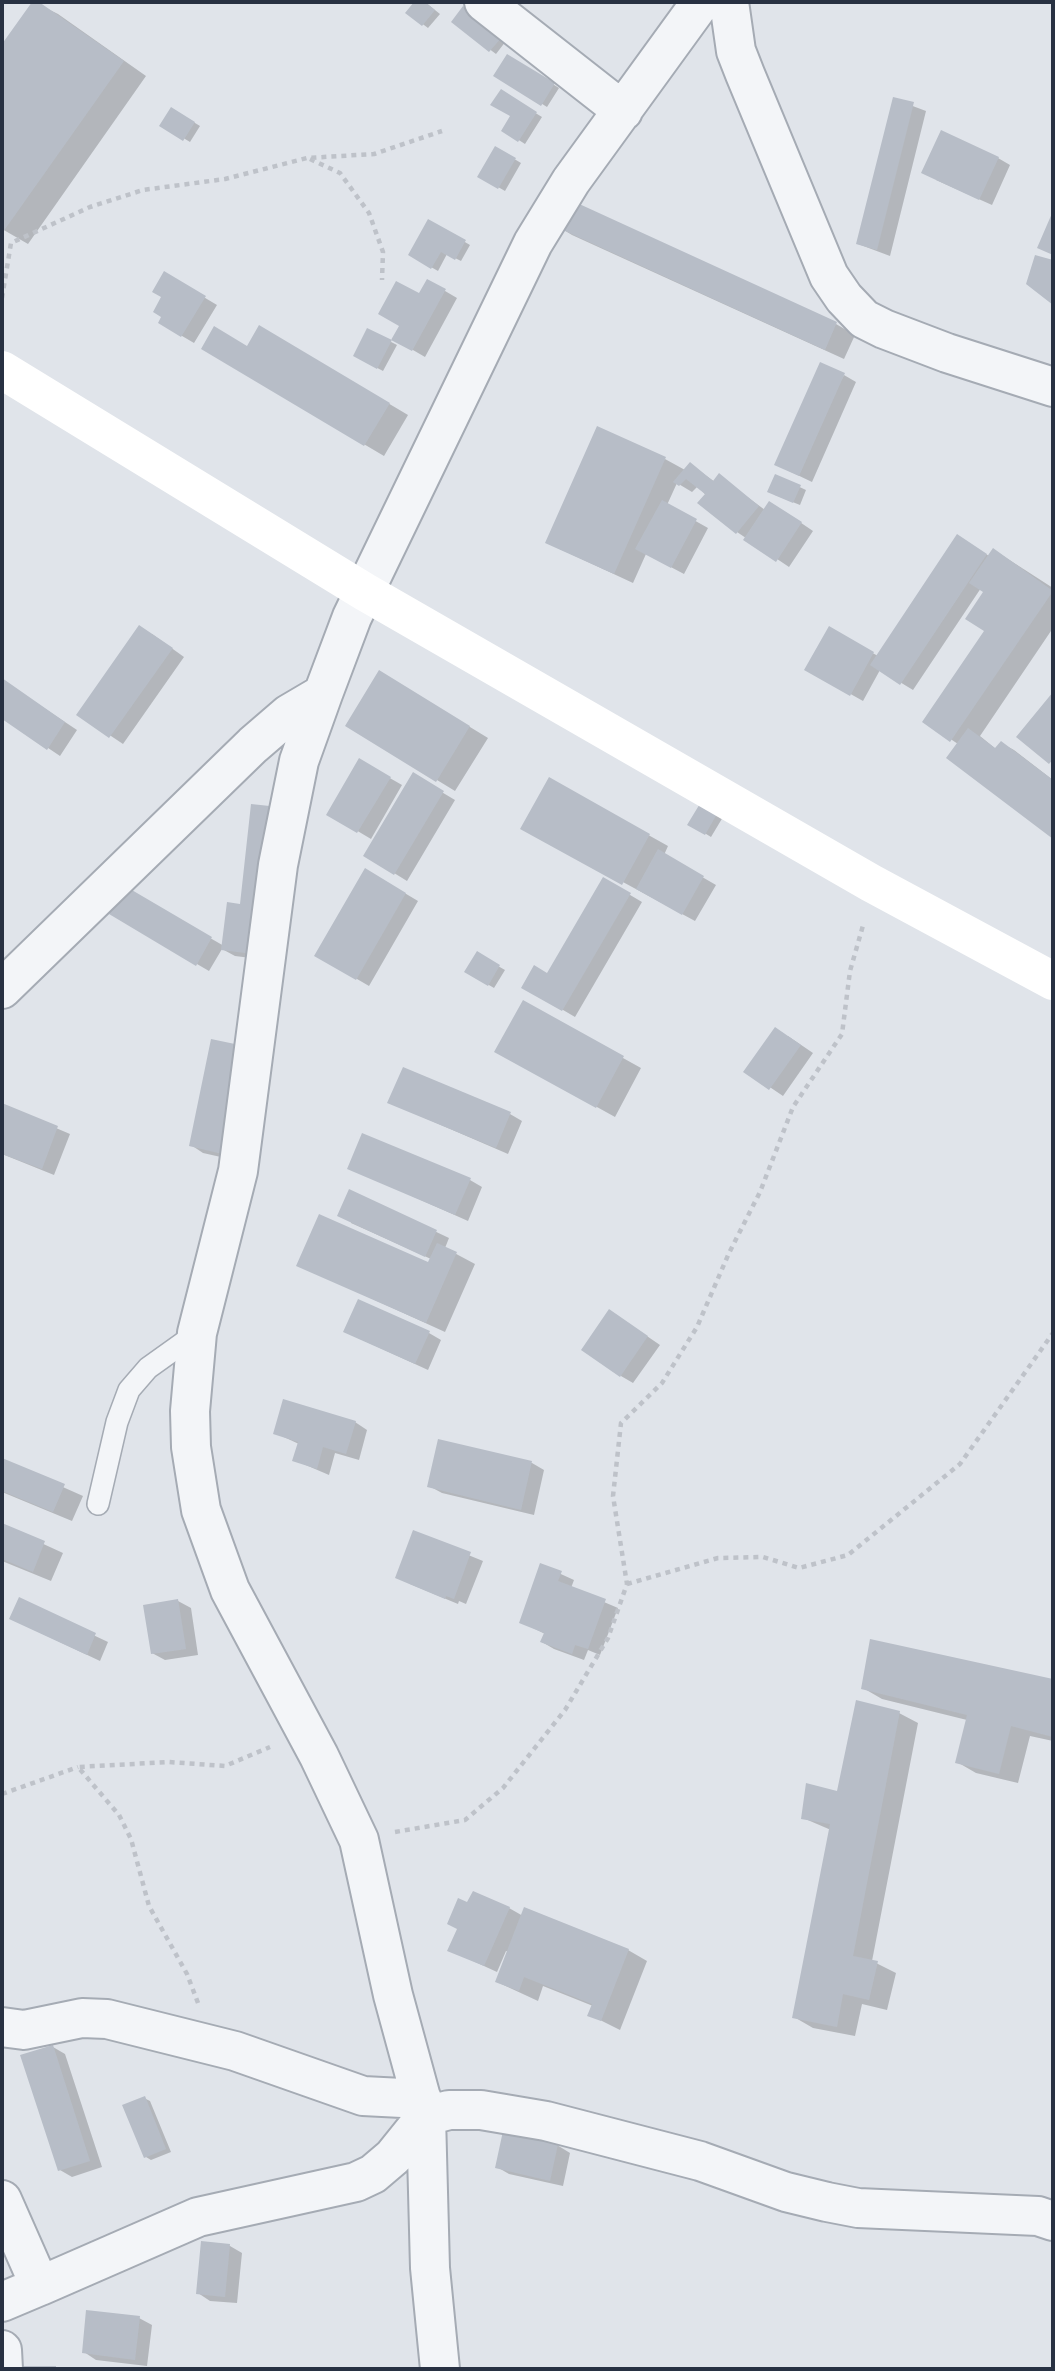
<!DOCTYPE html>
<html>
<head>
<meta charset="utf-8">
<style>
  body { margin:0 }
  #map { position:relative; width:1055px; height:2371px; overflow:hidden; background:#e0e4ea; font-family:"Titillium Web",sans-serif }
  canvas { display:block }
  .frame { position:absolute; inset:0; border:4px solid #283142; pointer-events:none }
</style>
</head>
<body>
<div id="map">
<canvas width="1055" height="2371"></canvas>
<div class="frame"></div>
</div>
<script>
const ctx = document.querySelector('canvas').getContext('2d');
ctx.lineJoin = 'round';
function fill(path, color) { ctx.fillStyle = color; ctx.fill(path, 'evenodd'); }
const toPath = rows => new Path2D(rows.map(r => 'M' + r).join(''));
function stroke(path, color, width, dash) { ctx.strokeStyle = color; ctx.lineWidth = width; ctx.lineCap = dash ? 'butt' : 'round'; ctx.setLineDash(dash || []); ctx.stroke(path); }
fill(toPath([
  [34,2,58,14,146,76,28,244,2,229,2,47],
  [416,2,425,2,440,14,428,28,408,13],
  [453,22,506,41,496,54],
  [508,56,559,88,547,107,496,75],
  [501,92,542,117,525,144,503,130,512,116],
  [894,99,926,111,890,256,858,244],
  [172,109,200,126,190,142,162,125],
  [496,148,521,163,505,191,479,176],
  [998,158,1010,165,992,205,936,180],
  [565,199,836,324,855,335,844,359,572,235,554,224],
  [429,221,470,245,461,261,447,254,438,271,410,255],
  [165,274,217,305,194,343,160,323,163,316],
  [428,281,457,298,425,357,394,339],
  [260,327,408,415,384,456,203,349,248,348],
  [368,330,397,345,383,371,355,356],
  [844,375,856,382,812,482,789,471],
  [665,459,685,470,690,464,715,482,719,476,765,510,782,510,813,531,789,567,737,532,698,486,692,492,677,483,667,505,708,528,684,574,646,554,633,583,547,543],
  [776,476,806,490,800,505,775,495],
  [970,544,989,556,994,550,1053,588,1053,628,980,736,996,749,1001,743,1014,750,1053,780,1053,837,1013,807,958,744,925,722,986,631,986,591,981,588,913,690,880,670,863,701,806,669,829,629,878,656],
  [152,634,184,657,123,744,78,714],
  [2,680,77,730,60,756,2,717],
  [398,683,488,738,455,791,437,780],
  [1053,695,1053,764,1018,736],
  [360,761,402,785,371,839,329,814],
  [413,775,455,800,407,881,365,855],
  [550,780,668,846,664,855,716,885,695,921,523,828],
  [701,804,723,817,711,837,690,824],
  [366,870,418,901,369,986,316,955],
  [603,879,642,902,575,1017,524,987,548,975],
  [125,889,224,946,275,961,235,956,222,949,209,971,111,914],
  [477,954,505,970,494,988,467,972],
  [524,1003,641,1068,615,1117,496,1051],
  [788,1036,813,1053,783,1096,746,1071],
  [213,1041,243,1162,203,1153,191,1145],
  [390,1103,510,1114,522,1121,508,1154],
  [2,1105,70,1134,54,1175,2,1154],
  [349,1168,470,1180,482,1187,468,1221],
  [350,1191,449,1238,445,1248,475,1264,445,1332,298,1265,429,1264,431,1259,351,1223],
  [622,1319,660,1345,633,1383,621,1376],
  [345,1332,429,1333,441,1340,428,1370],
  [355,1422,367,1430,359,1460,335,1453,329,1475,294,1460,299,1444,275,1433],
  [439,1441,532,1463,544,1470,534,1515,442,1493,429,1486],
  [2,1460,83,1496,72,1521,2,1492],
  [2,1525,63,1553,51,1581,2,1561],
  [414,1533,483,1561,466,1604,459,1601,458,1604,410,1584],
  [541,1565,574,1580,571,1588,618,1608,600,1655,588,1650,584,1660,554,1649,542,1642,545,1634,521,1622],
  [19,1600,108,1642,100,1661,11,1619],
  [178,1601,191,1608,198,1655,165,1660,152,1653],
  [872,1641,1053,1682,1053,1741,1030,1736,1018,1783,976,1773,957,1762,967,1720,882,1699,863,1688],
  [899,1713,918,1723,872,1961,896,1973,887,2010,862,2004,855,2036,813,2028,794,2017,831,1830,803,1818,839,1793],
  [468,1904,509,1908,523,1916,628,1950,647,1961,620,2030,590,2015,593,2006,543,1986,538,2001,497,1982,509,1952,506,1951,497,1972,449,1950],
  [53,2047,65,2054,102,2167,72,2177,60,2170],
  [144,2098,150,2101,171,2152,151,2160,146,2157],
  [557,2145,570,2153,563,2186,509,2174,497,2167],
  [202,2243,230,2246,242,2253,237,2303,210,2301,198,2293],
  [139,2318,152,2325,147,2366,96,2360,84,2352]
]), '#0003');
fill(toPath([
  [32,2,39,2,124,61,3,232,2,44],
  [414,2,425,2,435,10,422,26,405,13],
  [463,6,502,37,489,52,451,22],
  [507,54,555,83,541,106,493,76],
  [501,89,537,112,518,142,501,131,510,116,490,105],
  [893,97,914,102,877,250,856,244],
  [171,107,195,122,183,141,159,126],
  [941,130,999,157,979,200,921,173],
  [495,146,516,158,498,189,477,177],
  [564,197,837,322,825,350,552,225],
  [1053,211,1053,255,1037,248],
  [428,219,466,240,455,260,441,252,431,269,408,255],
  [1035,255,1053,260,1053,305,1026,284],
  [164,271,206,296,181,337,158,323,161,317,153,312,161,297,152,292],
  [427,279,446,289,412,351,391,340,399,326,378,314,396,281,419,293],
  [259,325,390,403,364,446,201,349,214,326,247,346],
  [367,328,392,340,377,369,353,356],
  [820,362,845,373,799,476,774,465],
  [597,426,666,457,614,574,545,543],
  [690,462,713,481,719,473,759,506,736,534,697,503,705,494,686,479,679,486,673,482],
  [775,474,801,485,793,503,767,492],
  [662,500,697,519,671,568,635,549],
  [769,501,802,522,776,562,743,540],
  [957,534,987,554,900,685,870,665],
  [993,548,1053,591,950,742,922,722,984,631,965,619,983,592,969,583],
  [139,625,173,648,109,738,76,715],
  [829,626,874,652,850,696,804,670],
  [379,670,470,726,436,782,345,726],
  [2,678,65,722,47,750,2,719],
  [1053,692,1053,759,1049,764,1016,737],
  [968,728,995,748,1001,741,1053,780,1053,839,946,758],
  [359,758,391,777,357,833,326,815],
  [413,772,444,791,394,875,363,856],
  [549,777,650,834,622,885,520,829],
  [701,802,718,812,705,835,687,825],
  [251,804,279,807,263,955,221,950,227,902,240,904],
  [658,849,704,876,682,915,636,889],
  [365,868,406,893,356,980,314,956],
  [603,877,631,893,562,1011,521,988,534,965,547,973],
  [125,886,212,937,196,966,109,914],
  [477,951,500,965,488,986,464,972],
  [523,1000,624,1056,596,1108,494,1052],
  [775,1027,801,1045,769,1090,743,1072],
  [211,1039,254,1048,231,1156,189,1146],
  [403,1067,511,1112,496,1148,387,1103],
  [2,1103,58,1126,42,1169,2,1154],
  [362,1133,471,1178,455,1215,347,1169],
  [349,1189,437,1230,425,1257,337,1216],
  [319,1214,428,1262,437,1243,457,1252,426,1323,296,1266],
  [358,1299,430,1331,415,1364,343,1332],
  [609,1309,648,1336,620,1377,581,1350],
  [283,1399,356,1421,346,1454,323,1447,317,1469,292,1461,298,1442,273,1434],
  [438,1439,532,1461,521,1510,427,1487],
  [2,1458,65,1484,53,1512,2,1491],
  [2,1523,45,1541,33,1572,2,1559],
  [413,1530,471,1552,454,1599,446,1596,445,1599,395,1578],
  [540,1563,562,1571,558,1581,606,1599,588,1649,575,1645,572,1654,540,1642,544,1633,519,1623],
  [19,1597,96,1633,87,1655,9,1619],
  [178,1599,186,1649,151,1654,143,1605],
  [870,1639,1053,1679,1053,1737,1011,1726,999,1774,955,1763,967,1715,861,1689],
  [856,1700,900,1711,853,1956,878,1961,869,2000,843,1994,837,2027,792,2018,830,1824,801,1819,806,1783,837,1791],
  [473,1891,510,1907,484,1966,447,1951,457,1929,447,1924,458,1898,467,1902],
  [524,1907,629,1949,601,2021,587,2016,592,2004,524,1977,519,1991,495,1982],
  [53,2045,90,2161,58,2171,20,2055],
  [145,2096,166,2149,144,2158,122,2105],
  [503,2131,558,2144,550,2181,495,2168],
  [201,2241,230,2244,225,2297,196,2294],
  [86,2310,140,2316,135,2360,82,2353],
  [16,2366,56,2366,56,2369,16,2369]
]), '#b7bdc7');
const lane = toPath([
  [98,1504,117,1422,129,1390,148,1368,197,1333]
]);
const street = toPath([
  [484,2,623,111],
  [729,2,736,51,745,74,829,276,844,298,864,319,884,329,947,353,1053,387],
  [2,989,253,745,289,714,323,694],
  [2,2027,24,2030,82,2018,107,2019,235,2051,363,2096,422,2099],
  [2,2200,40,2286,198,2217,356,2182,373,2174,393,2157,426,2116,449,2110,481,2110,546,2121,700,2161,786,2192,827,2202,858,2208,1038,2216,1053,2221],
  [2,2302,40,2286],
  [2,2350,3,2369],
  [440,2369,430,2268,426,2116,393,1995,359,1840,319,1756,230,1590,201,1510,191,1447,190,1411,197,1333,238,1171,278,865,299,761,323,694,352,617,533,243,571,181,701,2]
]);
stroke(lane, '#a5abb4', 24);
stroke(street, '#a5abb4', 42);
stroke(toPath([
  [310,159,340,173,369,213,383,252,382,280],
  [2,298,11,243,90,207,143,190,225,179,307,158,374,154,442,131],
  [627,1584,718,1558,763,1557,799,1568,848,1555,960,1464,1053,1333],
  [2,1794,78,1767],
  [395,1832,465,1820,503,1788,565,1710,608,1638,627,1584,613,1496,621,1423,662,1383,697,1327,729,1253,760,1192,793,1107,842,1034,850,971,864,922],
  [198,2003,187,1974,149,1906,131,1839,119,1815,78,1767,169,1762,225,1766,270,1747]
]), '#bec2c9', 4.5, [5, 5]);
stroke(lane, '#f3f5f8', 21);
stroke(street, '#f3f5f8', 38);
stroke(toPath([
  [2,370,365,592,871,883,1053,981]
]), '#fff', 38);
</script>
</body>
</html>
